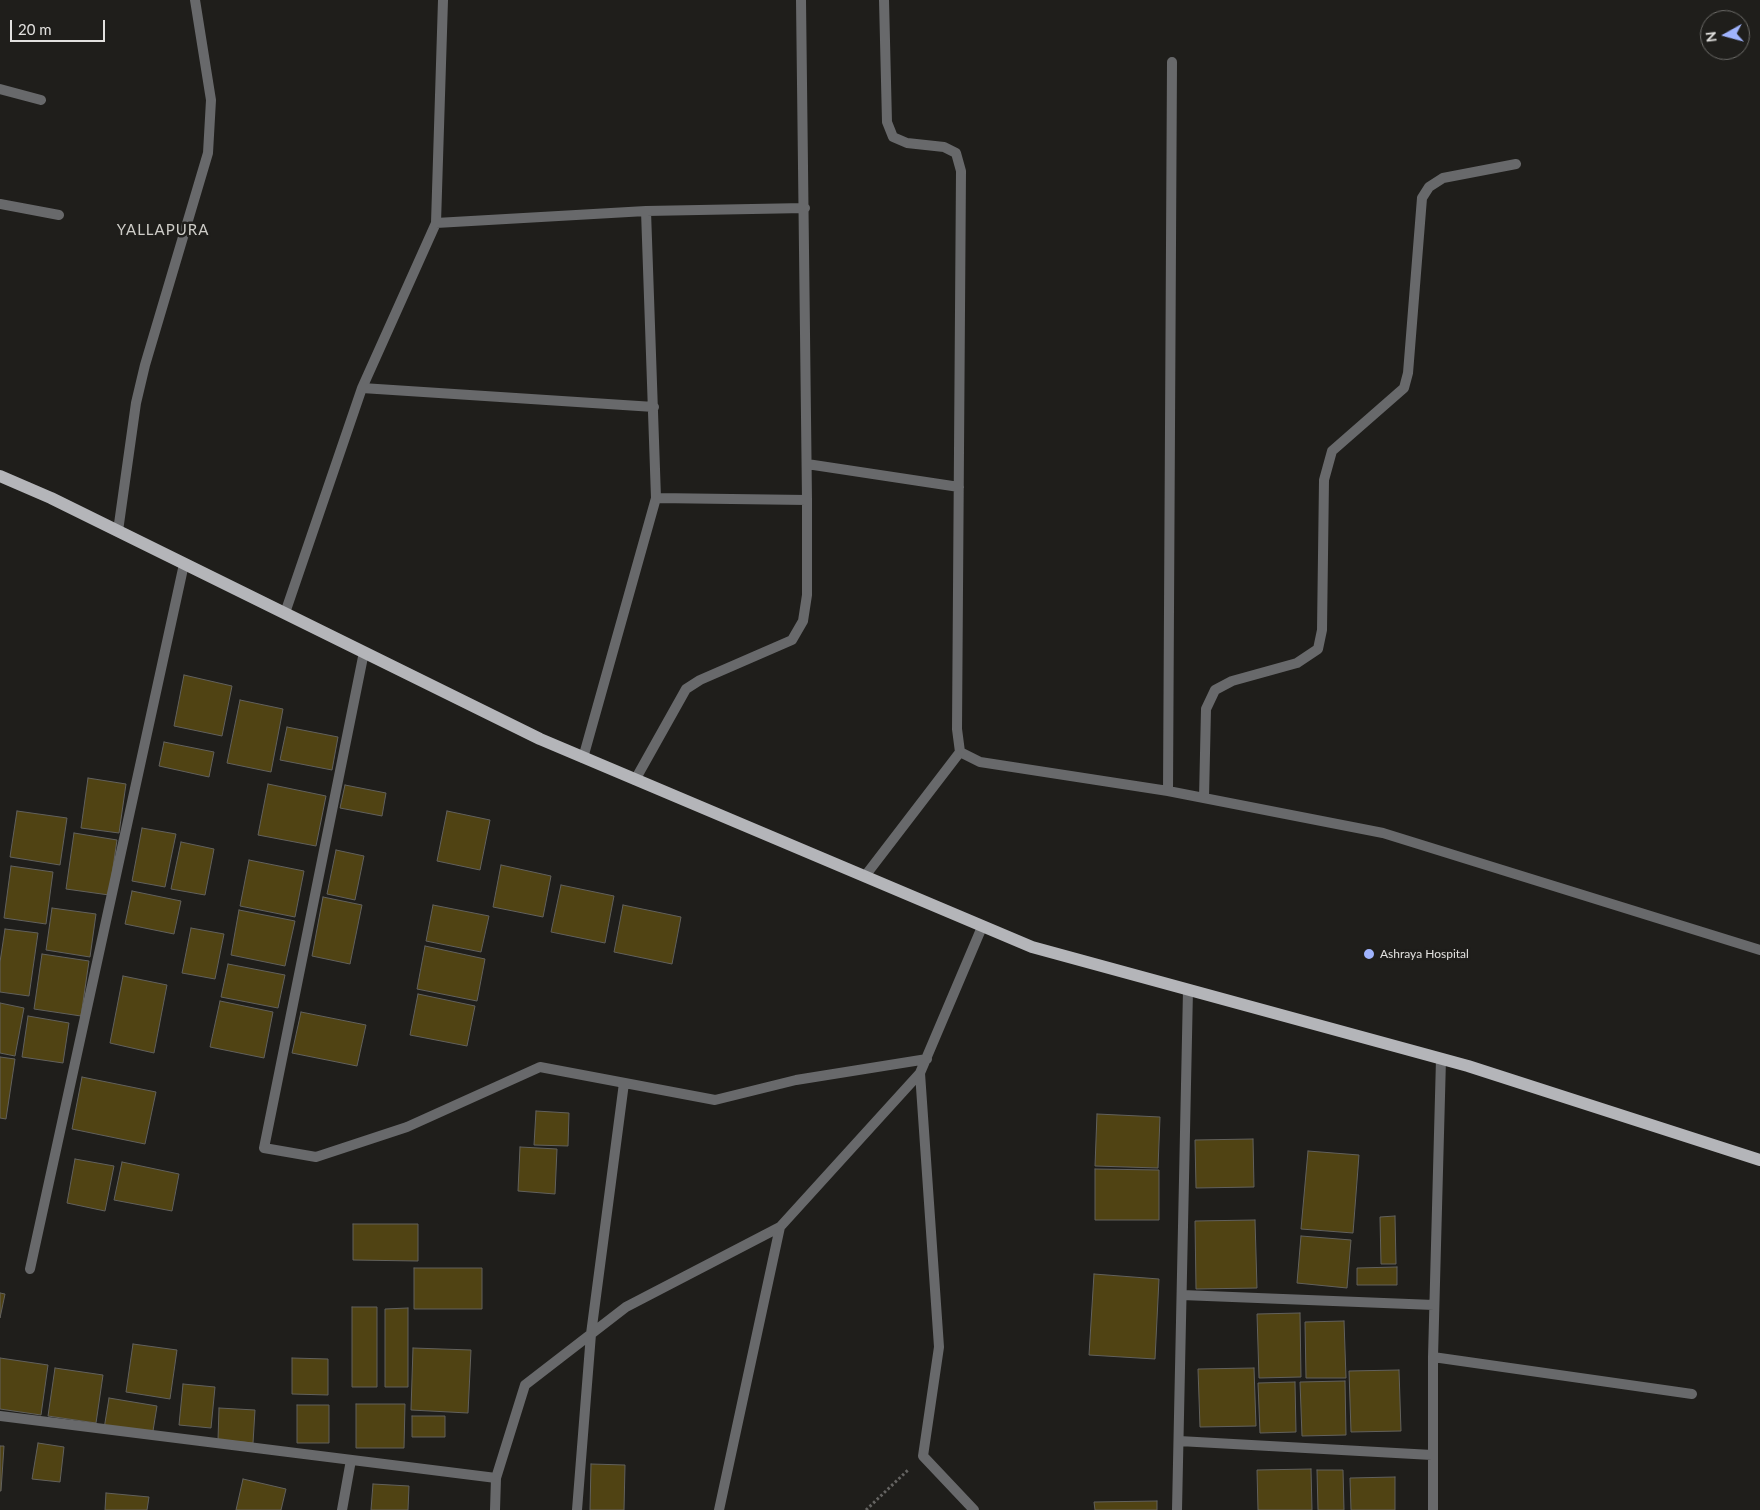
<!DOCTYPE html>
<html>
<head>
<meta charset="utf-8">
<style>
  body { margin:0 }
  #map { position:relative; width:1760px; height:1510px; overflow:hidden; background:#1f1e1b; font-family:Lato,sans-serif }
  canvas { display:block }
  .north { position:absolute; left:1700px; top:10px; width:50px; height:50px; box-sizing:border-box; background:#1f1e1b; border:1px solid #6d6c69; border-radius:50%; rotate:263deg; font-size:14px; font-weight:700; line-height:20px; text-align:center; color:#e2e1df }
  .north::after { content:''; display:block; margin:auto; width:18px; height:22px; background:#9fb3fd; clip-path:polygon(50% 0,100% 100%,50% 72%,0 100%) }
  .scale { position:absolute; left:10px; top:20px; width:95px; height:22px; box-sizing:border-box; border:2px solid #e2e1df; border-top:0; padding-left:6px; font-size:15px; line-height:18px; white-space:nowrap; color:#e2e1df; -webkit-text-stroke:4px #1f1e1b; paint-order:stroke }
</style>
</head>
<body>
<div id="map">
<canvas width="1760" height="1510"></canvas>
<div class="north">N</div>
<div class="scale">20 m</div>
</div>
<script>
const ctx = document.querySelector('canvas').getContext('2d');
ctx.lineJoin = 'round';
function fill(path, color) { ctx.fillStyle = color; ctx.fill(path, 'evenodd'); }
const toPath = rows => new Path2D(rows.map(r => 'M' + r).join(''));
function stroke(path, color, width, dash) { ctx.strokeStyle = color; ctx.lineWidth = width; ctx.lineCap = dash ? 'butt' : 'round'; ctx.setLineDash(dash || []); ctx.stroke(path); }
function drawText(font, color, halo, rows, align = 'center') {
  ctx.font = font + ' Lato,sans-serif'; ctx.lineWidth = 5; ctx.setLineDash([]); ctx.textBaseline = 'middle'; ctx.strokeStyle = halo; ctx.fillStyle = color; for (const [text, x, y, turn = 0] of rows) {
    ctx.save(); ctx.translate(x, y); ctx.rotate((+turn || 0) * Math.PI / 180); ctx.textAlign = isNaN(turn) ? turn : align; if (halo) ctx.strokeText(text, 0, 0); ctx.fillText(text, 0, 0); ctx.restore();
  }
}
const building = toPath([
  [184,675,232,686,222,736,174,726,184,675],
  [240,700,283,709,271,772,227,763,240,700],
  [287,727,338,737,332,770,280,760,287,727],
  [164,742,214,752,209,777,159,766,164,742],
  [88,778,126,784,119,833,81,828,88,778],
  [268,784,326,796,316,846,258,835,268,784],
  [345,785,386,793,382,816,340,808,345,785],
  [17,811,67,818,60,865,10,857,17,811],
  [447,811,490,820,480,870,437,861,447,811],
  [142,828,176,834,165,887,132,881,142,828],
  [74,833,117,840,109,895,66,889,74,833],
  [181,842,214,849,205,895,171,889,181,842],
  [336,850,364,856,355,900,327,894,336,850],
  [249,860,304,871,295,917,240,906,249,860],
  [501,865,551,876,543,917,493,907,501,865],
  [11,866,53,872,46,924,4,918,11,866],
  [561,885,614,896,605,943,551,932,561,885],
  [132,891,181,901,174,934,125,924,132,891],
  [323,897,362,905,350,964,312,956,323,897],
  [433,905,489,916,481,952,426,941,433,905],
  [623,905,681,917,672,964,614,952,623,905],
  [52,908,96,914,90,957,46,950,52,908],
  [239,910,295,921,285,966,231,955,239,910],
  [191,928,224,934,215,979,182,973,191,928],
  [5,929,38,933,29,996,0,992,0,962,5,929],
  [425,946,485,959,477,1001,417,989,425,946],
  [42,954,89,961,81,1016,34,1009,42,954],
  [228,964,285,975,278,1008,221,997,228,964],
  [123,976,167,985,154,1053,110,1043,123,976],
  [418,994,475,1006,467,1046,410,1035,418,994],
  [220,1001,273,1012,264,1058,210,1047,220,1001],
  [0,1003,24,1008,15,1056,0,1053,0,1003],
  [301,1012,366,1025,357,1066,292,1053,301,1012],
  [28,1016,69,1023,63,1063,22,1057,28,1016],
  [0,1057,15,1059,6,1119,0,1118,0,1057],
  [82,1077,156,1092,145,1144,72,1129,82,1077],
  [536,1111,569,1113,568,1146,534,1145,536,1111],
  [1097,1114,1160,1117,1158,1168,1095,1166,1097,1114],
  [1253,1139,1254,1187,1196,1188,1195,1140,1253,1139],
  [520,1147,557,1149,555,1194,518,1191,520,1147],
  [1308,1151,1359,1155,1353,1233,1301,1229,1308,1151],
  [75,1159,114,1166,105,1211,67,1203,75,1159],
  [122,1162,179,1174,172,1211,114,1200,122,1162],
  [1095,1169,1159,1170,1159,1220,1095,1220,1095,1169],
  [1395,1216,1396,1264,1381,1264,1380,1217,1395,1216],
  [1255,1220,1257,1288,1196,1289,1195,1221,1255,1220],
  [353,1224,418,1224,418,1261,353,1260,353,1224],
  [1301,1236,1351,1240,1347,1288,1297,1283,1301,1236],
  [1397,1267,1397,1285,1357,1285,1357,1268,1397,1267],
  [414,1268,482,1268,482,1309,414,1309,414,1268],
  [1094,1274,1159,1279,1155,1359,1089,1355,1094,1274],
  [0,1293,5,1294,0,1318,0,1293],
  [352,1307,377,1307,377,1387,352,1387,352,1307],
  [408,1308,408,1387,385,1387,385,1309,408,1308],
  [1300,1313,1301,1377,1259,1378,1257,1314,1300,1313],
  [1344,1321,1346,1378,1306,1378,1305,1322,1344,1321],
  [133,1344,177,1350,170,1399,126,1392,133,1344],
  [413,1348,471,1350,468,1413,411,1410,413,1348],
  [0,1358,48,1365,41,1415,0,1409,0,1358],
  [292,1358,328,1359,328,1395,292,1394,292,1358],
  [55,1368,103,1375,96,1423,48,1416,55,1368],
  [1254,1368,1256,1426,1200,1427,1198,1369,1254,1368],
  [1399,1370,1401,1431,1351,1432,1349,1371,1399,1370],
  [1345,1381,1346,1435,1302,1436,1300,1382,1345,1381],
  [1295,1382,1296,1432,1260,1433,1258,1383,1295,1382],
  [183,1384,215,1387,211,1428,179,1425,183,1384],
  [109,1398,157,1406,152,1437,104,1429,109,1398],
  [356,1404,405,1404,404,1448,356,1448,356,1404],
  [297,1405,329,1405,329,1443,297,1443,297,1405],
  [219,1408,255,1410,253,1443,218,1440,219,1408],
  [412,1416,445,1416,445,1437,412,1437,412,1416],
  [38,1443,64,1447,60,1482,32,1479,38,1443],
  [0,1446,4,1446,1,1491,0,1491,0,1446],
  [591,1464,625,1465,624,1510,590,1510,591,1464],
  [1311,1469,1312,1510,1258,1510,1257,1470,1311,1469],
  [1317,1470,1343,1470,1344,1510,1318,1510,1317,1470],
  [1395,1477,1395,1510,1351,1510,1350,1478,1395,1477],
  [243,1479,286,1489,281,1510,236,1510,243,1479],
  [373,1484,409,1486,408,1510,371,1510,373,1484],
  [106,1493,149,1497,147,1510,105,1510,106,1493],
  [1157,1501,1157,1510,1095,1510,1094,1502,1157,1501]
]);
fill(building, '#504313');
stroke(building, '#62615d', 1);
stroke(toPath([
  [866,1510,908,1470]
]), '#656462', 3, [2.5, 2.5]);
stroke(toPath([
  [884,0,887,122,893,137,907,143,944,147,956,153,961,171,957,729,960,752,980,762,1168,791,1383,833,1760,950],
  [0,89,41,100],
  [0,204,59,215],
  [436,223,646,211,805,208],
  [362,388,654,407],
  [807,464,959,487],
  [656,498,807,500],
  [118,531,136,403,145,365,208,153,211,100,195,0],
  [285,613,362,388,436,223,443,0],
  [364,652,264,1148,316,1157,407,1127,540,1067,715,1100,796,1080,927,1059],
  [583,758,656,498,646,211],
  [635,780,686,689,700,680,792,640,803,621,807,595,807,500,801,0],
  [1168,791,1172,62],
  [1204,798,1206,709,1215,690,1232,681,1297,663,1318,649,1322,630,1324,480,1332,451,1404,388,1408,373,1422,198,1429,187,1443,178,1516,164],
  [865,876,960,752],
  [920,1073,939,1347,923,1456,974,1510],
  [30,1269,184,564],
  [1182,1295,1434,1305],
  [1433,1357,1692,1394],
  [0,1416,496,1478],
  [1179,1441,1432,1455],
  [342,1510,351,1460],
  [495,1510,496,1478,525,1385,626,1307,780,1227,920,1073,982,927],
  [577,1510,591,1334,624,1083],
  [719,1510,780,1227],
  [1177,1510,1188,990],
  [1433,1510,1433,1357,1441,1059]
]), '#68696b', 10);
stroke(toPath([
  [0,476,51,498,540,739,1032,947,1468,1066,1760,1160]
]), '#b4b5b9', 12);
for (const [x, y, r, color] of [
  [1369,954,6,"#9fb3fd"]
]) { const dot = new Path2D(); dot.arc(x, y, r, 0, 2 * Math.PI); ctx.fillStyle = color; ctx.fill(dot); stroke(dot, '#1f1e1b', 2); }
drawText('12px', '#e2e1df', '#1f1e1b', [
  ["Ashraya Hospital",1380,954]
], 'left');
ctx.letterSpacing = '1px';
drawText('15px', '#cecdc8', '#1f1e1b', [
  ["YALLAPURA",163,230]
]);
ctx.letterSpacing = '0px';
</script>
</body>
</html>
